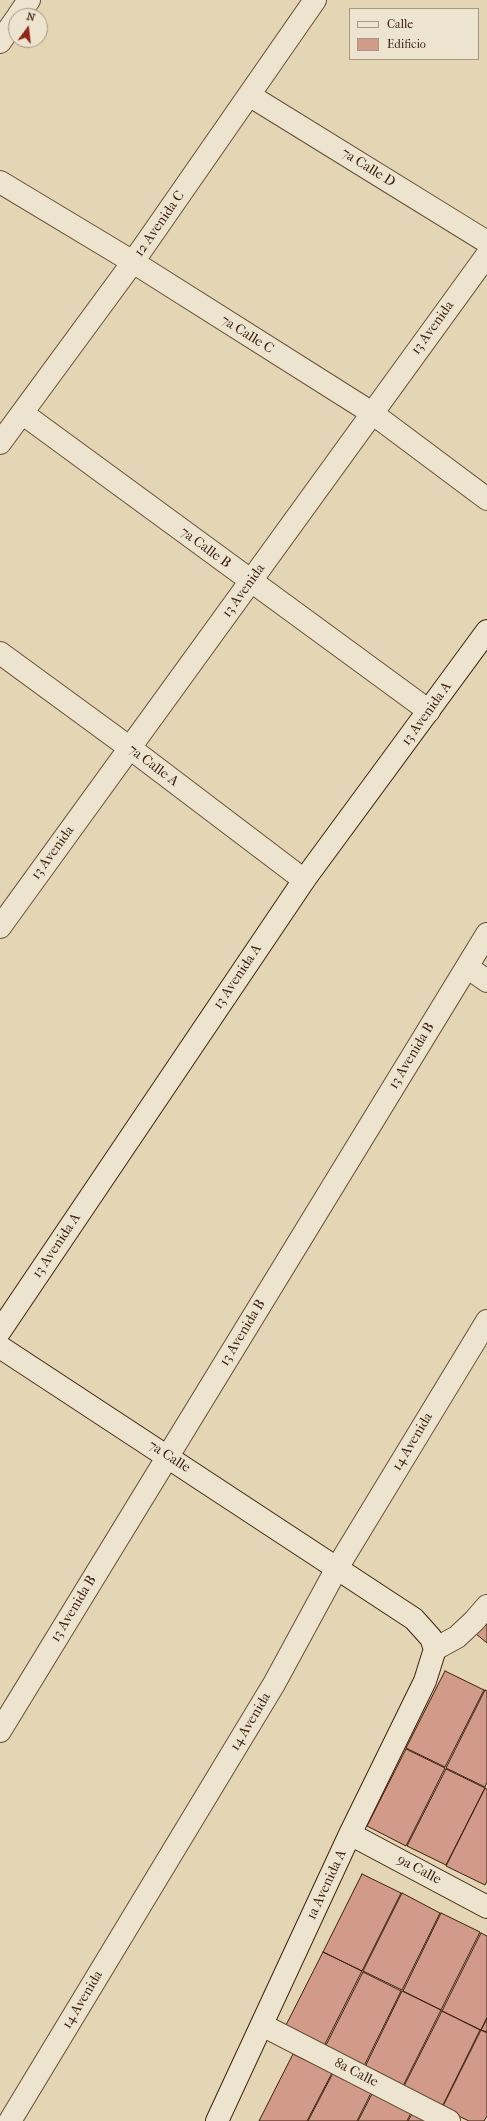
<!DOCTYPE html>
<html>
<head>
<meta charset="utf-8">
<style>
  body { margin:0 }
  #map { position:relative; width:487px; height:2121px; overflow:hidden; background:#e4d6b5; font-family:"IM FELL French Canon",serif }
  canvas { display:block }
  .legend { position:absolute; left:349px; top:8px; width:130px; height:52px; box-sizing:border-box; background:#ede4cf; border:1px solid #a79682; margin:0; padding:5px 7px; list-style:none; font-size:12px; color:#3e210e }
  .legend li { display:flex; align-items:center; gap:8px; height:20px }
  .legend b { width:20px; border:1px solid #a79682 }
  .north { position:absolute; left:8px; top:8px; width:40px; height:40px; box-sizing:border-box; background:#ede4cf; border:1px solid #a79682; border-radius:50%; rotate:15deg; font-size:11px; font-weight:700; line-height:16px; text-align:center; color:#3e210e }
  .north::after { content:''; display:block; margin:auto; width:14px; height:18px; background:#8f2418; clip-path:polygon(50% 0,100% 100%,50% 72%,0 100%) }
</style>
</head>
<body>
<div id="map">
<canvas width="487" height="2121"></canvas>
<ul class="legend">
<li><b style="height:5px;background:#ede4cf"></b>Calle</li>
<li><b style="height:11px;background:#d19a89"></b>Edificio</li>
</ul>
<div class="north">N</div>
</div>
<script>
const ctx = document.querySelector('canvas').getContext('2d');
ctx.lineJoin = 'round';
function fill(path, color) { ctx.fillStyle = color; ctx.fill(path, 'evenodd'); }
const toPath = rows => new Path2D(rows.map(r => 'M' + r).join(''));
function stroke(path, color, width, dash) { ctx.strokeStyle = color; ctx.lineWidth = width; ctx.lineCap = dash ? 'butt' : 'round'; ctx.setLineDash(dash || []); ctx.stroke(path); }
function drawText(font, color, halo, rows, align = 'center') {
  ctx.font = font + ' "IM FELL French Canon",serif'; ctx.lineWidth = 3; ctx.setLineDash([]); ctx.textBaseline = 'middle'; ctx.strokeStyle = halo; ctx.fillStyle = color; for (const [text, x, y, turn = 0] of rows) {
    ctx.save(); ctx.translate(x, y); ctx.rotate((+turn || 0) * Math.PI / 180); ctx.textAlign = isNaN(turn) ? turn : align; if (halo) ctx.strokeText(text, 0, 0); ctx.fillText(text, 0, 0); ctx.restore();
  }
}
const building = toPath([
  [487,1618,487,1643,475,1633,487,1618],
  [445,1671,484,1690,445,1767,406,1748,445,1671],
  [485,1690,487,1691,487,1782,485,1787,446,1768,485,1690],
  [406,1749,445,1768,406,1846,367,1826,406,1749],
  [446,1769,485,1788,446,1865,407,1846,446,1769],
  [485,1788,487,1789,487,1881,485,1885,446,1866,485,1788],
  [362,1874,401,1893,362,1971,323,1952,362,1874],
  [402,1893,440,1913,402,1990,363,1971,402,1893],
  [441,1913,480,1932,441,2010,403,1991,441,1913],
  [481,1933,487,1936,487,2017,481,2030,442,2011,481,1933],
  [323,1952,362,1971,323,2048,284,2029,323,1952],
  [363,1972,401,1991,363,2068,324,2049,363,1972],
  [402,1991,441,2010,402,2088,364,2069,402,1991],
  [442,2011,480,2030,442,2107,403,2088,442,2011],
  [487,2019,487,2032,481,2030,487,2019],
  [481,2030,487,2033,487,2116,484,2121,469,2121,442,2108,481,2030],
  [293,2054,332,2073,307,2121,259,2121,293,2054],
  [333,2073,371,2093,357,2121,308,2121,333,2073],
  [372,2094,411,2113,407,2121,358,2121,372,2094],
  [412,2114,426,2121,408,2121,412,2114]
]);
fill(building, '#d19a89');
stroke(building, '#3e210e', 1);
const street = toPath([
  [18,16,29,0],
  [0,42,16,19],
  [249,95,487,242],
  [0,182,133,262,372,413,487,499],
  [22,413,429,711],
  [0,443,133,262,315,0],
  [0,653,130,748,304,880],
  [0,927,487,255],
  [467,967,487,981],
  [435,1649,457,1637,474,1621,487,1606],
  [0,1731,487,934],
  [262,2025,449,2121],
  [10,2121,274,1684,337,1568,487,1321]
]);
const secondary = toPath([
  [0,1331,304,880,487,631],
  [0,1347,414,1619,431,1638,435,1649,425,1681,350,1834,217,2121],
  [350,1834,487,1907]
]);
stroke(street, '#684e38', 24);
stroke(secondary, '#3e210e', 24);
stroke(street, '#ede4cf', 22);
stroke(secondary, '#ede4cf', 22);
drawText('14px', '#3e210e', '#ede4cf', [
  ["7a Calle D",368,168,32],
  ["12 Avenida C",160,224,-55],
  ["13 Avenida",433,328,-54],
  ["7a Calle C",247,335,32],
  ["7a Calle B",205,548,36],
  ["13 Avenida",244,591,-54],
  ["13 Avenida A",427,714,-54],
  ["7a Calle A",153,766,37],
  ["13 Avenida",53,853,-54],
  ["13 Avenida A",238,977,-56],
  ["13 Avenida B",412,1056,-59],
  ["13 Avenida A",57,1246,-56],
  ["13 Avenida B",243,1333,-59],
  ["14 Avenida",413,1442,-59],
  ["7a Calle",169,1457,33],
  ["13 Avenida B",74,1609,-59],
  ["14 Avenida",251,1722,-59],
  ["9a Calle",419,1870,28],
  ["1a Avenida A",327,1885,-65],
  ["14 Avenida",83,2000,-59],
  ["8a Calle",356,2073,27]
]);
</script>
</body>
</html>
